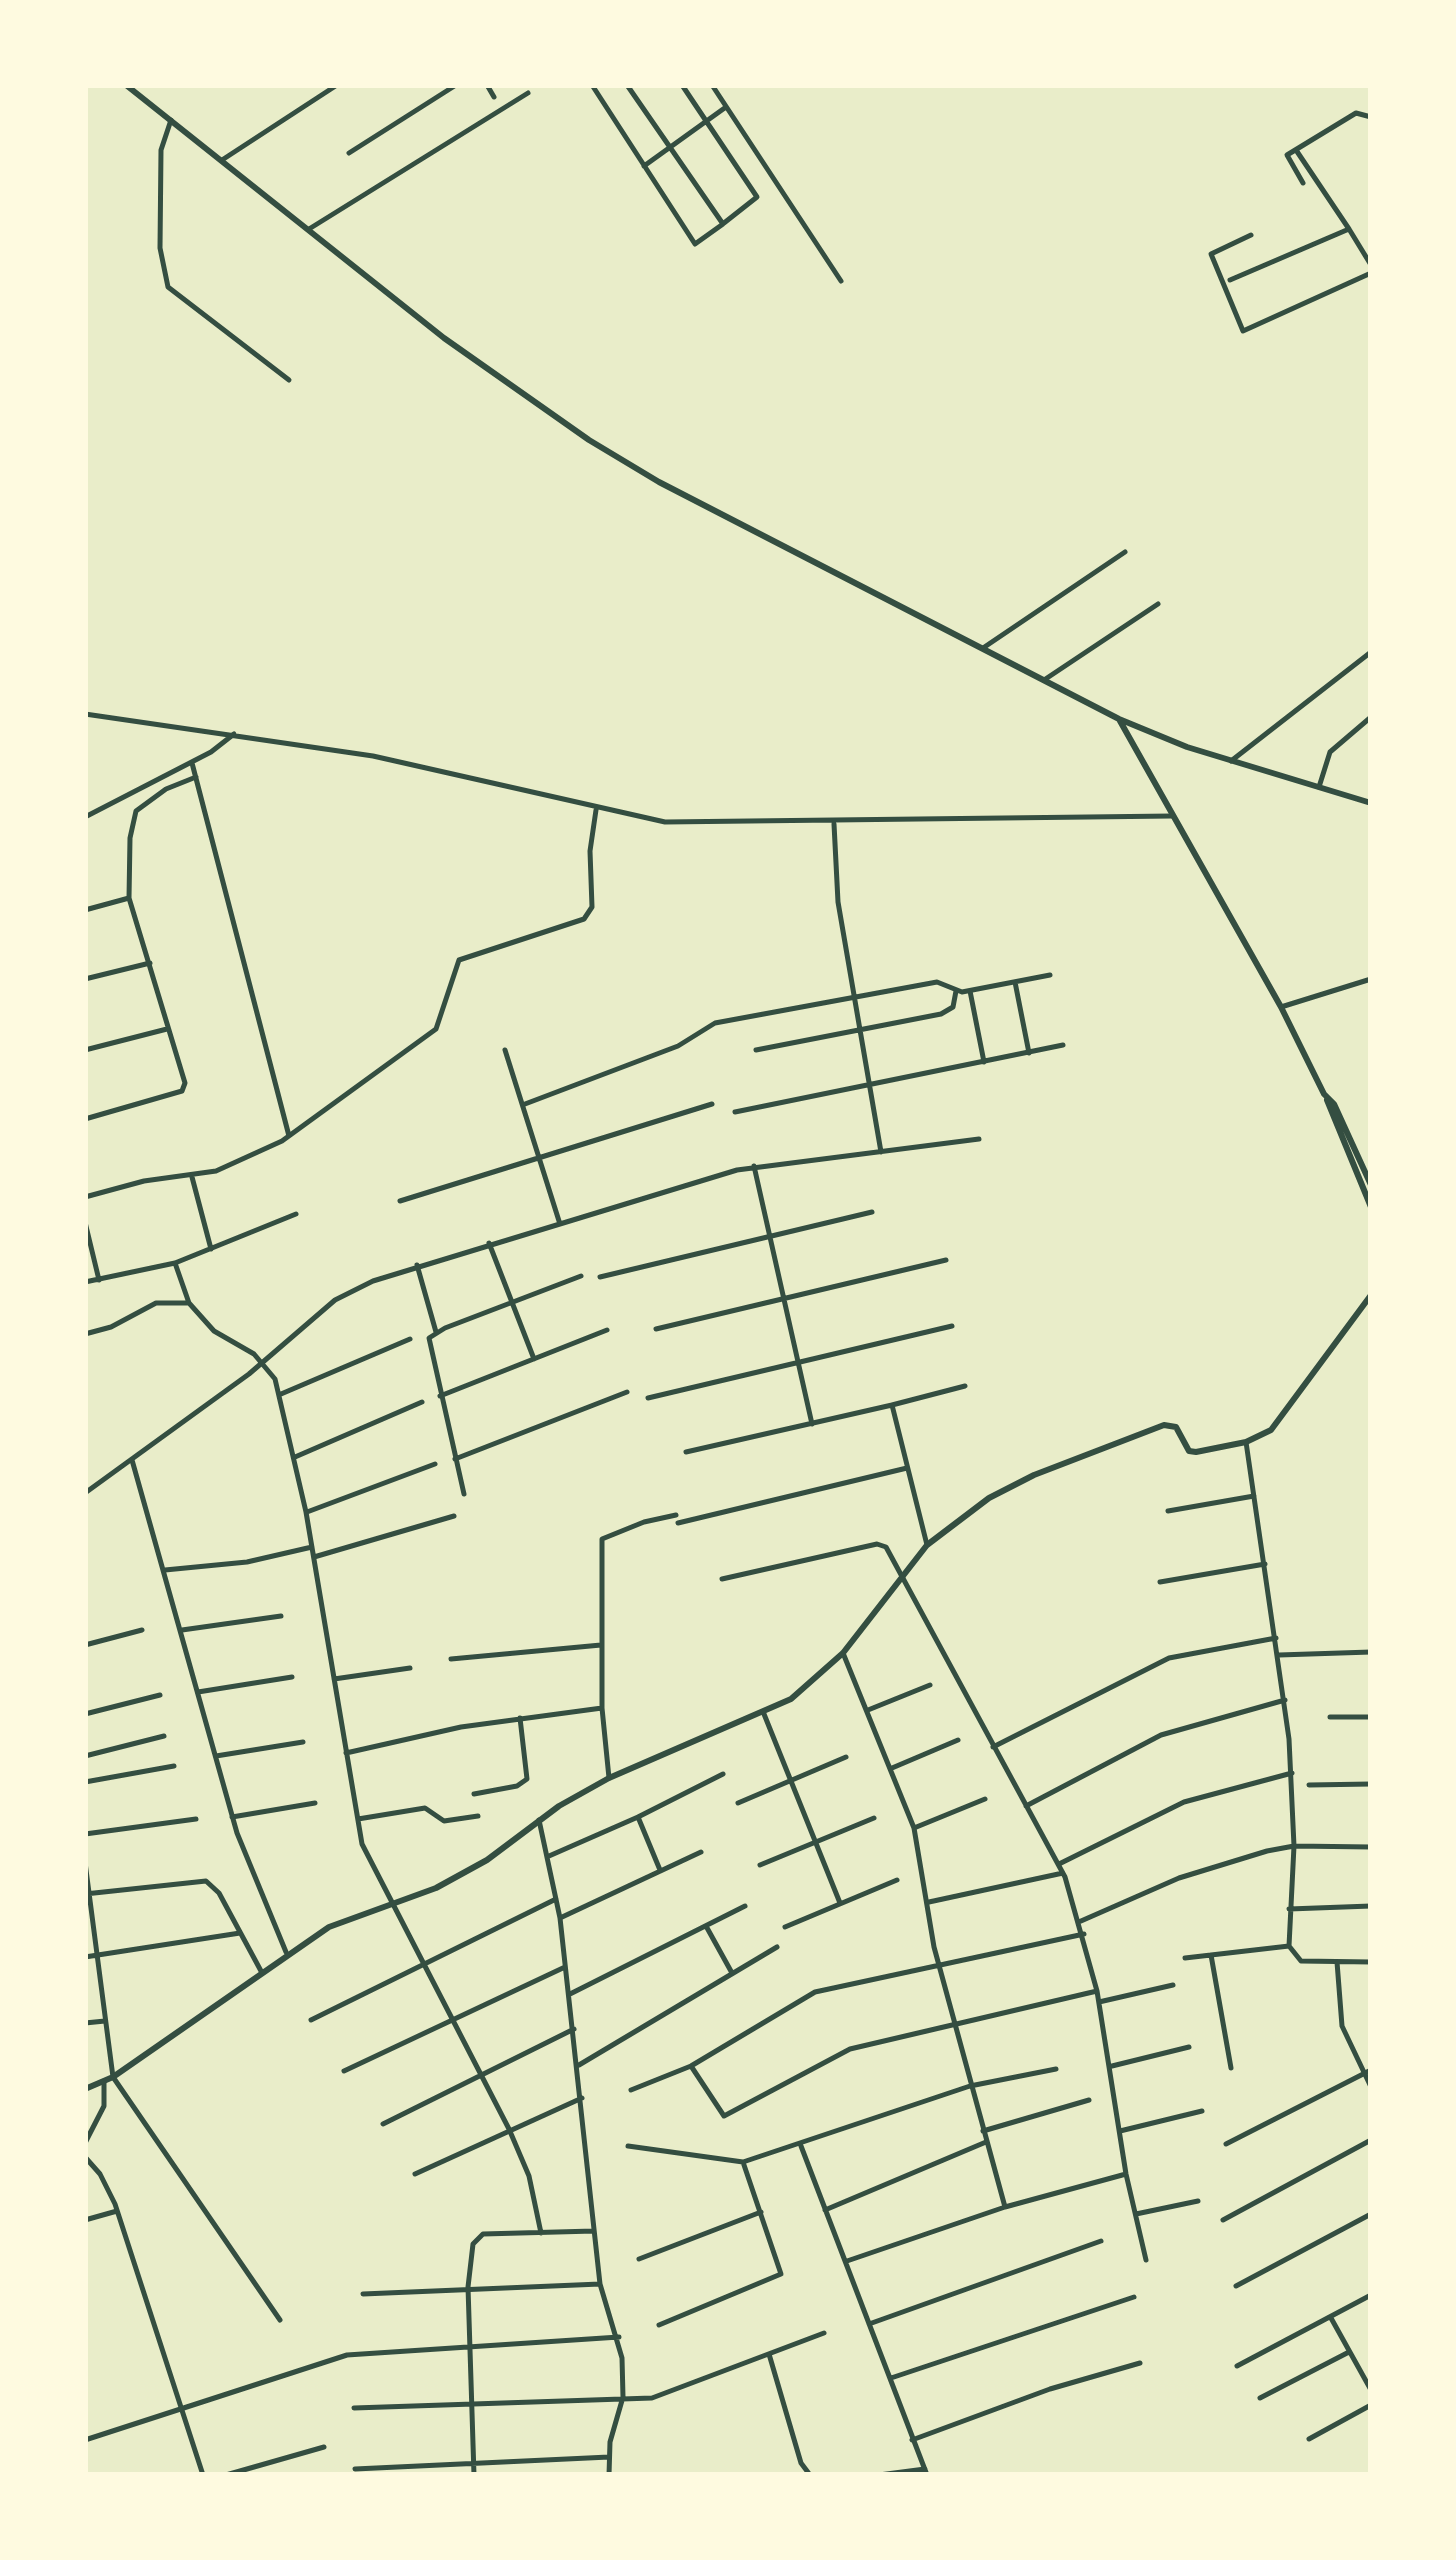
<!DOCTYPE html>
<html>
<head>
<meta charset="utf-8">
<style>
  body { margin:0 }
  #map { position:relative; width:1456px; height:2560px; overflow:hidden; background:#e9edc9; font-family:"Fira Sans",sans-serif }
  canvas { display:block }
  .frame { position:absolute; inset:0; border:88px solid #fefae0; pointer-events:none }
</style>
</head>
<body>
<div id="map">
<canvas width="1456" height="2560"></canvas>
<div class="frame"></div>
</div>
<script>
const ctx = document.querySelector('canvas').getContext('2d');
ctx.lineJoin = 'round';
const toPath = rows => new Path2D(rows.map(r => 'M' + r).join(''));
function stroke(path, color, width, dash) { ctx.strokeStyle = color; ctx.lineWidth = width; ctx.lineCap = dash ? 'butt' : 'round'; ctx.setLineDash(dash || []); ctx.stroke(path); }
stroke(toPath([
  [487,85,494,97],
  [592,85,695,244,723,224,627,85],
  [682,85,757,197,724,223],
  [712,85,841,281],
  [171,120,161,150,160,248,168,287,289,380],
  [1296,150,1349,229],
  [349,153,456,85],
  [222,160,337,85],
  [644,166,726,107],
  [1303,183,1287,155,1356,113,1371,117],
  [309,229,528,93],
  [1251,235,1211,254,1243,331,1371,273],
  [1230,280,1349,229,1371,265],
  [983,648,1125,552],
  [1044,680,1158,604],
  [85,714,373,756,665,822,1172,816],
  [1231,761,1371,652],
  [192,763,289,1136],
  [1319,787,1330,752,1371,717],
  [85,817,211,752,234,734],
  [834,824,838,902,881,1152],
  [85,910,129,898],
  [85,979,150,963],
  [1015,982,1029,1053],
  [970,991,984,1062],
  [1281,1007,1371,979],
  [85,1050,167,1029],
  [505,1050,559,1221],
  [756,1050,941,1014,953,1007,956,991],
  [525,1104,678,1046,715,1023,937,982,962,992,1050,975],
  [735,1112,1063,1045],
  [85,1119,182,1091,185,1083,129,898,130,838,136,811,166,789,196,777],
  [754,1166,812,1424],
  [192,1177,211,1249],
  [85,1197,144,1181,216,1171,282,1141,436,1029,459,960,584,919,592,907,590,851,596,810],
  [400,1201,712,1104],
  [85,1222,99,1280],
  [489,1243,534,1359],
  [175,1263,189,1303],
  [417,1265,436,1332],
  [600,1277,872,1212],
  [85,1282,175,1263,296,1214],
  [656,1329,946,1260],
  [85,1334,111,1327,156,1303,189,1303,214,1331,254,1354,275,1379,306,1512,362,1844,509,2129,529,2176,541,2233],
  [281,1394,410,1339],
  [440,1396,607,1330],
  [648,1398,952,1326],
  [892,1405,965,1386],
  [1246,1442,1289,1739,1294,1846,1289,1946,1301,1961,1371,1962],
  [686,1452,892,1405,927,1545],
  [295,1457,422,1402],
  [455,1459,627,1392],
  [132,1460,237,1833,286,1952],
  [85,1493,249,1374,335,1300,373,1281,737,1170,979,1139],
  [464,1494,429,1338,445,1328,581,1276],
  [1168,1511,1254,1496],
  [307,1512,435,1464],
  [678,1523,907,1468],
  [314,1557,454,1516],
  [165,1570,247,1562,312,1547],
  [722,1579,877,1544,886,1547,1065,1877,1097,1991,1126,2174,1146,2260],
  [1160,1582,1265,1564],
  [182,1630,281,1616],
  [85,1645,142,1630],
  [843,1653,914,1828,934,1947,1005,2207],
  [1279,1655,1371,1652],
  [451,1659,601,1645],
  [334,1679,410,1668],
  [198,1692,292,1677],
  [868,1710,930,1685],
  [85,1714,160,1695],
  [764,1714,840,1903],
  [1330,1717,1371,1717],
  [993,1747,1169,1658,1276,1638],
  [346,1753,461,1727,602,1708],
  [85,1756,164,1736],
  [216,1756,303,1742],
  [892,1768,958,1740],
  [609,1778,602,1708,602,1539,644,1522,676,1515],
  [85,1782,174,1766],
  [1309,1785,1371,1784],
  [474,1794,517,1786,527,1779,520,1718],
  [738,1803,846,1757],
  [1026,1806,1161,1735,1285,1700],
  [232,1817,315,1803],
  [358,1819,425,1808,444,1821,478,1816],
  [539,1820,560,1918,600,2284,622,2358,623,2397,610,2442,609,2475],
  [914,1828,985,1799],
  [85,1834,196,1819],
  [549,1856,638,1817],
  [85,1862,113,2077,280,2320],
  [1059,1864,1184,1802,1292,1773],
  [760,1865,874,1818],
  [660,1870,638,1817,723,1774],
  [85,1894,206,1881,219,1893,261,1971],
  [929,1902,1063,1873],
  [1289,1909,1371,1906],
  [560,1918,701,1852],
  [1081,1921,1179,1878,1267,1851,1294,1846,1371,1847],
  [706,1926,732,1973],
  [785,1927,897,1880],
  [85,1957,240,1933],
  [1185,1958,1211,1955],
  [1337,1962,1342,2026,1371,2087],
  [570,1994,745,1906],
  [1099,2002,1173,1985],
  [311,2020,556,1899],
  [85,2023,105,2021],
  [579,2065,777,1947],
  [691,2066,724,2116,850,2049,1097,1991],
  [1112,2066,1189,2047],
  [1231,2068,1211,1955,1289,1946],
  [344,2071,565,1967],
  [631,2090,691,2066,815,1992,1084,1934],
  [383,2124,574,2029],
  [983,2131,1089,2100],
  [1120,2131,1202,2111],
  [85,2143,104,2106,104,2081],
  [1226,2144,1371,2070],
  [628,2146,743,2162,970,2086,1056,2069],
  [801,2146,927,2475],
  [85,2157,100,2174,115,2204,203,2475],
  [415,2174,582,2098],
  [825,2210,986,2142],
  [1136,2214,1198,2201],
  [85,2220,117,2211],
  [1223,2220,1371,2140],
  [639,2259,761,2212],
  [847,2261,1005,2207,1126,2174],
  [1236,2286,1371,2214],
  [363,2294,600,2284],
  [1331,2318,1371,2390],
  [869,2324,1101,2241],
  [659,2325,781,2274,743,2162],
  [769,2354,801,2463,810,2475],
  [1237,2366,1371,2295],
  [891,2378,1134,2297],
  [1260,2398,1349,2352],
  [354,2408,652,2398,824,2333],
  [1309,2439,1371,2405],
  [85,2440,347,2355,619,2337],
  [912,2440,1050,2389,1140,2363],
  [355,2469,609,2457],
  [226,2475,324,2447],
  [474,2475,468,2287,473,2244,483,2234,594,2231],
  [879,2475,925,2469]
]), '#344e41', 5);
stroke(toPath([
  [126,85,444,338,589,440,659,482,1119,719,1187,747,1371,803],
  [1120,721,1281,1007,1324,1094,1334,1104,1371,1185],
  [1327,1100,1371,1207],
  [85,2089,113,2077,329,1927,436,1888,487,1860,559,1806,609,1778,791,1699,843,1653,927,1545,989,1498,1034,1475,1164,1425,1176,1427,1189,1451,1196,1452,1246,1442,1271,1430,1371,1295]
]), '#344e41', 6);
</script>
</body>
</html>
